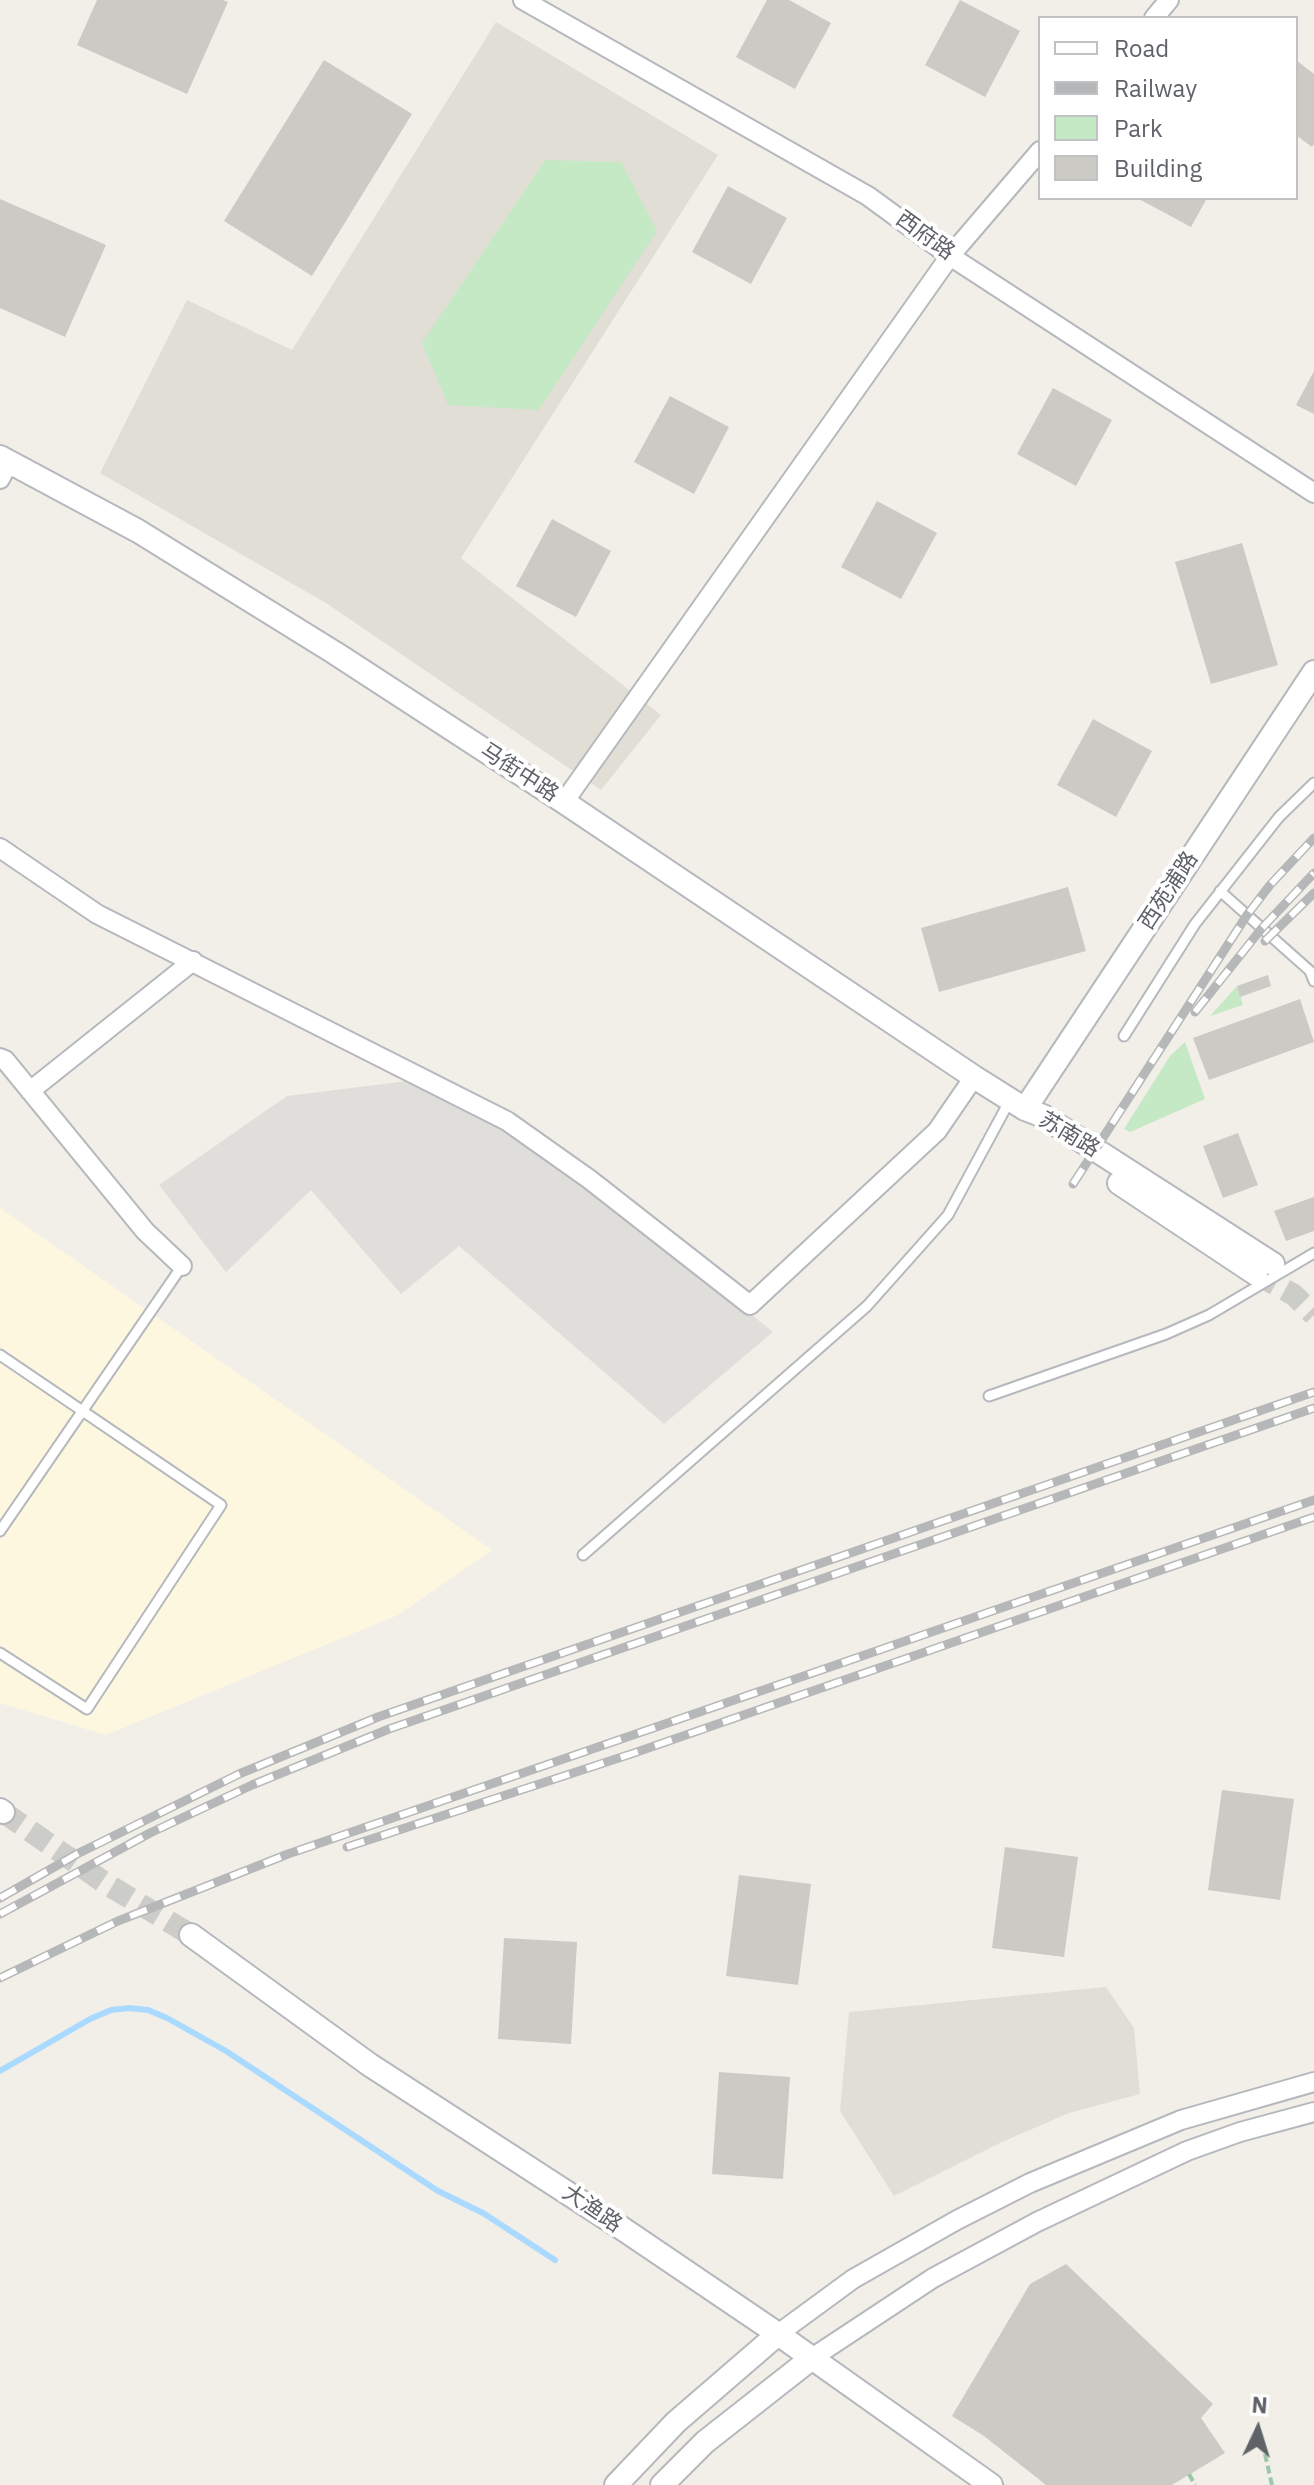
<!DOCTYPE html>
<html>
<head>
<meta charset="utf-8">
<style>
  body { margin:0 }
  #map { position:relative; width:1314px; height:2485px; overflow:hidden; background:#f1efe8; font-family:"IBM Plex Sans",sans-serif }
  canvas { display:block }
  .legend { position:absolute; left:1038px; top:16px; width:260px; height:184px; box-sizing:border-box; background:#fff; border:2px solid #bfc1c3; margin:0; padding:10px 14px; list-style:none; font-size:24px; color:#5f6368 }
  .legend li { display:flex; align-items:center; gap:16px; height:40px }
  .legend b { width:40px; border:2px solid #bfc1c3 }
  .north { position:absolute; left:1218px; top:2389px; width:80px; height:80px; -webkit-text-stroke:6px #fff; paint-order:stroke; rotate:4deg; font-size:22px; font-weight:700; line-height:32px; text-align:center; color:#5f6368 }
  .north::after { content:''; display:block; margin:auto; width:28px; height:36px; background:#5f6368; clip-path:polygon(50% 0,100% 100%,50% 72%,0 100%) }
</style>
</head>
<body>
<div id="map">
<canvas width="1314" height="2485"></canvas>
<ul class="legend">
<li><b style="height:10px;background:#fff"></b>Road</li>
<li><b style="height:10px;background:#b6b7b8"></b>Railway</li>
<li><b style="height:22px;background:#c5e8c5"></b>Park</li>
<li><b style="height:22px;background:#cccac5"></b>Building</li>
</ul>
<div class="north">N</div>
</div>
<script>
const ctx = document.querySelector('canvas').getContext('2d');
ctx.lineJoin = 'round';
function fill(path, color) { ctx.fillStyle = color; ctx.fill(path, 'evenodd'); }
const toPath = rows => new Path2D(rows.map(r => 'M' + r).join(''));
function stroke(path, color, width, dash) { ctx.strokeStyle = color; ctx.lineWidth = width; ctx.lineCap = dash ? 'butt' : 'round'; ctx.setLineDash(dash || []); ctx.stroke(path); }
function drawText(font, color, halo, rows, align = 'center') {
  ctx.font = font + ' "IBM Plex Sans","Noto Sans SC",sans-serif'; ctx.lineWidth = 8; ctx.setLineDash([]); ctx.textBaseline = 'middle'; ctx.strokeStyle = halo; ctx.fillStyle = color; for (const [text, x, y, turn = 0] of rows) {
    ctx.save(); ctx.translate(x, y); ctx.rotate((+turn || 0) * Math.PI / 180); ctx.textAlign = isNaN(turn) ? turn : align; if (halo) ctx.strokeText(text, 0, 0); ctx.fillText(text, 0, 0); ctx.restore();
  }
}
fill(toPath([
  [0,1208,492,1550,398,1615,106,1735,0,1703]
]), '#fef7e0');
fill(toPath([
  [407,1081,511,1135,620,1209,773,1332,664,1424,459,1246,401,1294,311,1190,226,1272,159,1185,287,1096]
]), '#e0deda');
fill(toPath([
  [496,22,718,155,461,558,661,715,601,790,326,603,100,473,187,300,292,350],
  [1106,1987,1134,2028,1140,2094,1069,2113,1002,2142,894,2196,840,2111,849,2012]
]), '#e1ded6');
fill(toPath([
  [545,160,621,162,657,231,539,410,448,405,422,343],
  [1237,986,1243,1005,1210,1016],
  [1185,1042,1205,1099,1130,1132,1124,1129,1170,1056]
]), '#c5e8c5');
stroke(toPath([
  [0,2071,90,2019,111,2010,129,2008,148,2010,167,2018,226,2051,438,2191,483,2213,555,2260]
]), '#aadaff', 6);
fill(toPath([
  [97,0,223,0,228,2,187,94,77,45],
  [767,0,789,0,831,23,795,89,736,57],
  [960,0,1020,31,985,97,925,65],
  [324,60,412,114,312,276,224,221],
  [1296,60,1314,74,1314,144,1312,147,1296,135],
  [728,186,787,218,751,284,692,252],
  [1137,198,1207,198,1191,227],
  [0,199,106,245,65,337,0,308],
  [1314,371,1314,414,1296,405],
  [1053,388,1112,420,1076,486,1017,454],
  [670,396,729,427,694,494,634,462],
  [877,501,937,533,901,599,841,567],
  [552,519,611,551,576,617,516,586],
  [1242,543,1278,665,1211,684,1175,562],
  [1093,719,1152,751,1116,817,1057,785],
  [1068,887,1086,951,939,992,921,928],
  [1268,975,1271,986,1240,997,1237,986],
  [1300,999,1314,1042,1209,1080,1193,1038],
  [1238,1133,1258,1185,1223,1198,1203,1146],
  [1314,1197,1314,1231,1286,1241,1274,1211],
  [1222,1790,1294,1799,1280,1900,1208,1890],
  [1005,1847,1078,1857,1064,1957,992,1948],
  [739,1875,811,1884,798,1985,726,1976],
  [504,1938,577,1942,571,2044,498,2039],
  [719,2072,790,2077,783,2179,712,2174],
  [1066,2264,1213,2404,1201,2418,1225,2453,1172,2485,1046,2485,984,2436,952,2416,1030,2284]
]), '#cccac5');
stroke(toPath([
  [1256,1274,1294,1295,1314,1315],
  [3,1812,105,1883,191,1935]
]), '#ccccc8', 22, [22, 11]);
const service = toPath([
  [1220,891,1310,971,1314,981],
  [1124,1036,1195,924,1279,817,1314,783],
  [0,1355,221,1505,87,1709,0,1653],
  [989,1396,1166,1334,1209,1315,1314,1253],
  [0,1531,182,1266],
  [583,1555,867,1306,948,1215,1010,1100]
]);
const minor = toPath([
  [523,0,868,196,950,256,1314,493],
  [1154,18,1169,0],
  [0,479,9,462],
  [564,802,950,256,1040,151],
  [0,848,97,914,507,1121,589,1179,750,1305,937,1131,974,1077],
  [0,1058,5,1060,145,1231,182,1266],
  [30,1091,193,961],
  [778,2334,853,2279,957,2220,1030,2183,1181,2120,1314,2082],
  [812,2358,933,2278,1037,2222,1187,2151,1240,2132,1314,2112]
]);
const tertiary = toPath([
  [0,457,138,531,335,653,564,802,974,1077,1025,1109,1043,1116,1273,1264],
  [1025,1109,1314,672],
  [1119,1183,1256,1274],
  [0,1810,3,1812],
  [191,1935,370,2065,623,2229,778,2334,991,2485],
  [616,2485,676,2422,778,2334],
  [662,2485,705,2442,812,2358]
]);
stroke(service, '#b5b8bc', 13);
stroke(minor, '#b5b8bc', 22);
stroke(tertiary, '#b5b8bc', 26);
stroke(toPath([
  [1265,2454,1272,2485],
  [1189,2474,1195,2485]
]), '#9cc7a9', 4, [8, 4]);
stroke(service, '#fff', 9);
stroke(minor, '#fff', 18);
stroke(tertiary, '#fff', 22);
const rail = toPath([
  [1265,941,1314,893],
  [1195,1012,1262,928,1314,873],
  [1073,1184,1247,915,1270,885,1314,838],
  [347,1847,634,1753,1314,1517],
  [0,1898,77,1854,239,1774,378,1717,1314,1392],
  [0,1914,150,1833,252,1785,389,1729,1314,1408],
  [0,1978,118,1921,288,1854,1314,1500]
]);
stroke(rail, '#b6b7b8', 9);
stroke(rail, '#fff', 6, [18]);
drawText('22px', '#5f6368', '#fff', [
  ["西府路",925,236,36],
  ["马街中路",519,773,33],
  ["西苑浦路",1169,891,-57],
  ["苏南路",1069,1135,31],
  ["大渔路",592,2209,34]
]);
</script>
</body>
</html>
